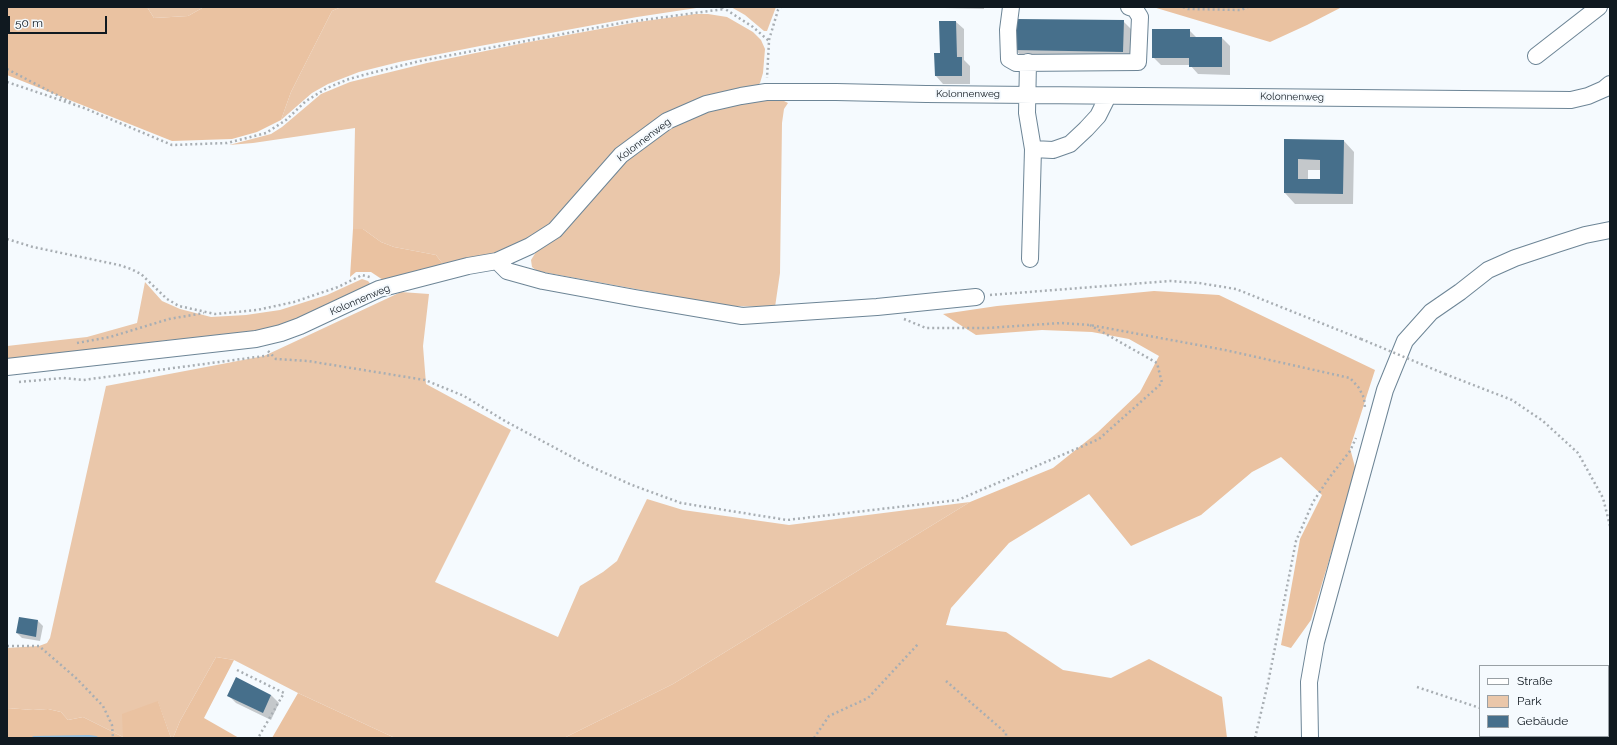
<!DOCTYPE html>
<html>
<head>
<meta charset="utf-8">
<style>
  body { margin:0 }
  #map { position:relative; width:1617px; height:745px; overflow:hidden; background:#f5fafe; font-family:Raleway,sans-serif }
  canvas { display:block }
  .frame { position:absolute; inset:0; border:8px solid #101920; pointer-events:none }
  .legend { position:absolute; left:1479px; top:665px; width:130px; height:72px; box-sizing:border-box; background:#f5fafe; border:1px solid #99a0a5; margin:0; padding:5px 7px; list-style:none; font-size:12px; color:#101920 }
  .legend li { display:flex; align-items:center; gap:8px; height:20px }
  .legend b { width:20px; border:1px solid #99a0a5 }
  .scale { position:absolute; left:8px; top:16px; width:99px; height:18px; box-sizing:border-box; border:2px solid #101920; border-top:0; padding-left:5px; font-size:12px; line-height:14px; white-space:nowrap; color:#101920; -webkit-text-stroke:3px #f5fafe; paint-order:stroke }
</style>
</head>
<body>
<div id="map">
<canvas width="1617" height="745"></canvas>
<div class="frame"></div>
<ul class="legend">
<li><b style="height:5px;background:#fff"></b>Straße</li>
<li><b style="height:11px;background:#eac7aa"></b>Park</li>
<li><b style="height:11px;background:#466f8b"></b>Gebäude</li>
</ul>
<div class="scale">50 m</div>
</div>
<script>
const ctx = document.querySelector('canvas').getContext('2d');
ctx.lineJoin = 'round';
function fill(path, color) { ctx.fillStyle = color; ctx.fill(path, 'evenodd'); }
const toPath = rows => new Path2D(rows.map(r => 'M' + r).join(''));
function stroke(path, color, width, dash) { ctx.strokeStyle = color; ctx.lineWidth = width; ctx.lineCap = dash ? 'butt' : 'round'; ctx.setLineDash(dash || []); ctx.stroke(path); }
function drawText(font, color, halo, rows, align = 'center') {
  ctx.font = font + ' Raleway,sans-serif'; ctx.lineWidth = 4; ctx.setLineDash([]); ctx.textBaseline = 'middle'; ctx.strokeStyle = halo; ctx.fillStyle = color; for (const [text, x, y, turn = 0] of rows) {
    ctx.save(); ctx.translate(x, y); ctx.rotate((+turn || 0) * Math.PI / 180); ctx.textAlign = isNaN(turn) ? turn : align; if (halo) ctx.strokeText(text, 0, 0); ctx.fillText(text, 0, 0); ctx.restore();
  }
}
fill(toPath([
  [147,7,204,7,188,16,154,18],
  [341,7,703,7,637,17,480,46,399,62,359,72,328,84,312,93,281,120,291,92,332,11],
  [731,7,776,7,767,31,764,31,745,15],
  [695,14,708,14,727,17,753,32,761,40,765,49,763,73,760,83,756,87,614,153,593,174,568,207,543,229,532,237,501,252,468,260,443,264,436,255,394,247,381,242,363,229,353,229,355,128,253,143,229,145,271,134,282,127,321,94,350,82,427,63,529,42,638,22],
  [761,100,782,100,788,103,784,109,782,123,780,273,775,307,729,306,537,271,532,267,531,260,536,252,547,243,628,156,668,127,706,111,742,103],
  [362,279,368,281,372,286,282,328,215,337,169,340,7,360,7,346,87,337,137,323,145,282,162,301,180,309,211,317,246,315,280,310,327,295],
  [401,292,429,294,423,346,426,384,511,430,435,582,558,637,580,586,603,572,617,561,647,499,683,510,789,525,970,502,673,684,564,738,395,738,298,693,234,660,216,657,180,721,173,738,171,738,158,702,123,737,83,717,68,720,61,712,48,709,33,710,7,708,7,648,39,646,47,643,50,638,106,386,264,356]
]), '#eac7aa');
fill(toPath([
  [7,7,147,7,154,18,188,16,204,7,341,7,332,11,291,92,281,120,257,132,232,139,172,141,7,75],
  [1153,7,1342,7,1307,25,1270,42],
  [353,229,363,229,381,242,394,247,436,255,443,264,383,280,371,272,356,272,350,277],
  [1154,291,1219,295,1375,370,1350,448,1356,471,1311,620,1291,648,1281,645,1300,539,1322,495,1281,457,1252,472,1201,515,1131,546,1089,494,1009,543,951,608,946,625,1006,632,1063,670,1111,678,1149,659,1222,697,1227,738,564,738,673,684,970,502,1053,468,1098,432,1140,392,1159,356,1129,339,1092,332,1042,330,976,335,943,314,997,306],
  [216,657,234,660,204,718,239,738,173,738,180,721],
  [298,693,395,738,272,738],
  [158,701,171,738,7,738,7,708,33,710,48,709,61,712,68,720,83,717,123,737,122,714]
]), '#eac2a1');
fill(toPath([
  [943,7,984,7,984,9,944,8],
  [1123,21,1134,32,1133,62,1026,60,1015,50],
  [956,22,964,29,964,60,970,66,970,84,943,84,936,76,935,54,941,54],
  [1189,30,1197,38,1222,38,1230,46,1230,75,1198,74,1190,65,1161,65,1153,57],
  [1285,140,1344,141,1354,152,1353,204,1295,204,1285,193],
  [1308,170,1321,170,1321,180,1308,180],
  [20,618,38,621,43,626,40,641,22,638,17,633],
  [228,695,271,695,279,703,271,720,236,703]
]), '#0003');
stroke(toPath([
  [34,738,89,737,96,738]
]), '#97c1e1', 4);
fill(toPath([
  [1015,19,1124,20,1123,52,1014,50],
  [939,21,956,21,957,57,962,57,962,76,935,76,934,53,940,53],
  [1152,29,1190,29,1190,37,1222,37,1222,67,1189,67,1189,58,1152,58],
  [1284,139,1344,140,1343,194,1284,193],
  [1298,159,1320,160,1320,179,1298,179],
  [19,617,38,620,36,637,16,633],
  [236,677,271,695,263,713,227,696]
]), '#466f8b');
const minor = toPath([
  [1011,7,1008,30,1009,59,1016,63,1138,62,1140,17,1135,9,1129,7],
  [1536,56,1599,7],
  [1028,62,1027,113,1033,149,1030,259],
  [1033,149,1053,150,1070,144,1086,129,1098,116,1108,96],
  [497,261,507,271,543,281,635,298,742,316,877,307,976,297],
  [7,367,256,339,281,333,300,326,379,289,468,266,497,261,530,246,555,230,621,155,667,121,706,104,741,96,766,92,836,92,926,94,1571,100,1588,96,1604,89,1610,84],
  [1310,738,1309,682,1316,642,1385,390,1405,341,1431,312,1460,292,1488,270,1515,258,1557,244,1585,235,1610,230]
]);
stroke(minor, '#6d8596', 18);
stroke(toPath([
  [722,7,753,27,769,41,767,78],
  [1183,7,1188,9,1241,10,1248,7],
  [769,40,778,10,781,7],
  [7,69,74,104],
  [7,82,84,108,172,145,227,143,266,133,286,120,306,101,327,88,349,79,371,73,420,61,621,23,724,9],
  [7,239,33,247,119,265,131,269,141,274,167,299,179,306,215,314,257,310,294,302,338,287,362,275,370,277],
  [990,295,1170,281,1199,283,1236,289,1361,339],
  [904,319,926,328,987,328,1061,323,1090,325,1225,350,1350,378,1359,388,1364,398,1365,408],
  [77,343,110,337,169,319,204,313],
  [268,351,276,359,308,361,425,380,464,396,505,421,587,465,632,485,681,503,787,520,958,500,1099,439,1162,383,1157,363,1090,325],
  [1445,374,1512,400,1543,421,1578,453,1603,498,1610,526],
  [19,382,63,378,83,380,272,355],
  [7,646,39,646,76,678,103,706,112,725,113,738],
  [237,670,284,693,258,738],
  [946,681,1006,733,1006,738],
  [1417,687,1480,708],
  [1608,717,1610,717],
  [814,738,829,716,868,698,919,643],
  [1255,738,1268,683,1296,541,1313,502,1329,478,1350,451,1356,438]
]), '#a8aeb3', 2.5, [2, 3]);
stroke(minor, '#fff', 16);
stroke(toPath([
  [1361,339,1445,374]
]), '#a8aeb3', 2.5, [2, 3]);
drawText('10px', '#101920', '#f5fafe', [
  ["Kolonnenweg",968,94],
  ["Kolonnenweg",1292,97,1],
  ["Kolonnenweg",644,140,-37],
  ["Kolonnenweg",360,300,-23]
]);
</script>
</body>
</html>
